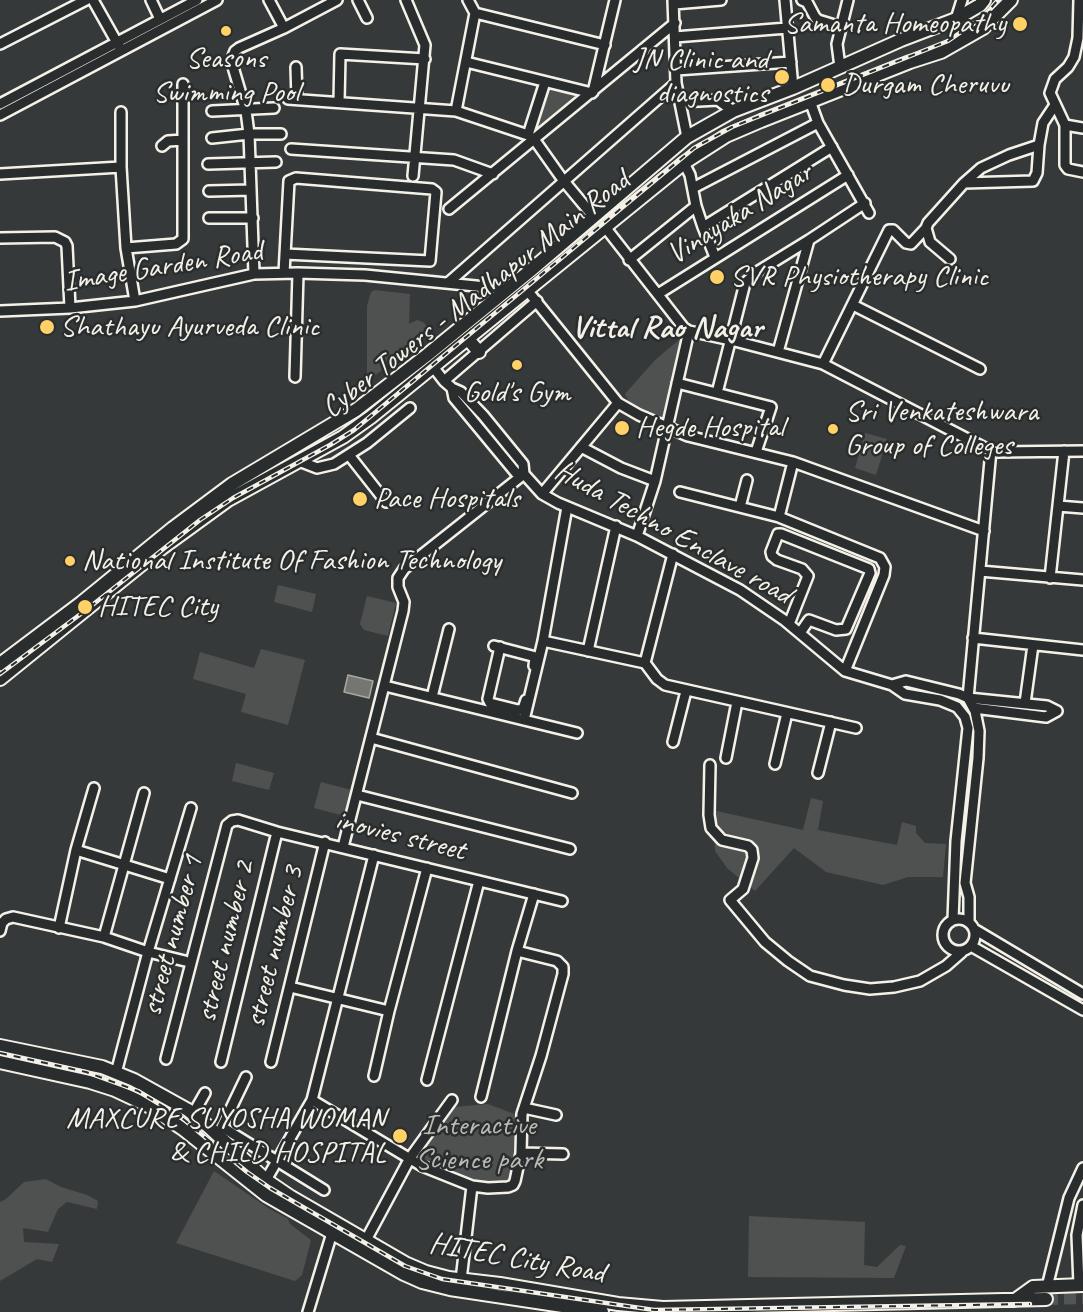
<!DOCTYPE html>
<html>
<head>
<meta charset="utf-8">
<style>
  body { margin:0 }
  canvas { display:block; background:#363939 }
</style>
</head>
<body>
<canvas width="1083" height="1312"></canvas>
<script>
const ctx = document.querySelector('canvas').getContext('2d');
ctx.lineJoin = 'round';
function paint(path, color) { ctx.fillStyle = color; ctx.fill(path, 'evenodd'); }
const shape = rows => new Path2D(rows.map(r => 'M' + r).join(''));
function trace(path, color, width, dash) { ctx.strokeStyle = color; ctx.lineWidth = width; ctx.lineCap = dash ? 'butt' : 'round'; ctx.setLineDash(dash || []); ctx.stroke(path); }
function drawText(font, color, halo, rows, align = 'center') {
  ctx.font = font + ' Caveat,sans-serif'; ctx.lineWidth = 5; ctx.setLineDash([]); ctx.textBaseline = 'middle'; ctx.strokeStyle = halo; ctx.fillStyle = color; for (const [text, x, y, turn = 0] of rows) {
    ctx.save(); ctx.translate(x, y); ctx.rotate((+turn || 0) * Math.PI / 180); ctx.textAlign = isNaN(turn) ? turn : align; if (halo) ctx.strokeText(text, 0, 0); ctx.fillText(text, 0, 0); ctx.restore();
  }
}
paint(shape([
  [547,86,585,94,538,133,533,130],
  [375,290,410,294,409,324,417,320,423,322,428,327,428,333,367,382,367,306,371,292],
  [680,339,684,343,666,417,663,423,640,411,629,402,625,394,655,360],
  [865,433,887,439,876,475,855,468],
  [278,585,316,594,312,612,274,602],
  [367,596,396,603,388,636,364,630,360,624],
  [261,649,305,660,288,725,241,712,246,694,193,679,200,652,254,668],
  [236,763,274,773,269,790,232,781],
  [321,782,351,790,344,816,314,808],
  [811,798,823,801,818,830,897,845,902,822,916,826,916,833,925,843,946,844,943,877,908,877,883,885,826,872,794,848,755,891,727,868,715,851,712,810,803,830],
  [488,1104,517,1115,519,1134,518,1153,512,1183,477,1184,429,1166,423,1154,432,1134,454,1107],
  [214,1171,268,1208,288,1219,290,1224,311,1240,302,1275,295,1281,176,1243],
  [46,1179,61,1187,87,1195,98,1201,97,1209,67,1202,58,1209,48,1232,23,1228,24,1242,59,1244,52,1262,37,1259,0,1281,0,1202,6,1199,24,1182],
  [749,1216,865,1222,864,1265,877,1267,900,1245,906,1246,894,1278,748,1277]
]), '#4e514f');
const water = shape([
  [348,675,373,681,369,698,344,692,348,675]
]);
paint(water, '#757572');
trace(water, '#a8a7a1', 1.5);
trace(shape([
  [1046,1299,1083,1298]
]), '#525553', 12, [12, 6]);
const minor = shape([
  [93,0,120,48],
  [151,0,160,19],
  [269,0,284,28],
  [358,0,367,18],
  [406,0,425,45,413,176],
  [468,0,475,13,456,111,528,135,534,139,563,180,593,216],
  [673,0,676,83,687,137],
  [785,0,793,88],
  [802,0,807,2,815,17,818,20,841,27],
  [1079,0,1078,38,1074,57,1068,67,1055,79,1050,93,1065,125,1065,165,1068,169,1083,172],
  [674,4,721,0],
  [475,13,605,45],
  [956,19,962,0],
  [675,37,787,28],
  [0,44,86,0],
  [466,62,592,93],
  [296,67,297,99],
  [840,67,837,44,848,0],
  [676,70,791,62],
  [593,92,615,0],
  [288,99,456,111],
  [810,101,818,123,869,213],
  [339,102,340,54,425,59],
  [680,102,718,100,733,111],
  [0,104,197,0],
  [212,111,274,108],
  [121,112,121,167,126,248,135,301],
  [0,115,217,0],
  [1065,125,1083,128],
  [528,135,545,82],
  [212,138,249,134,281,134],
  [162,146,168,141,183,140],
  [291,149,454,160,493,174],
  [684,163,690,175,696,206,703,227,832,147],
  [208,164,276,162],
  [0,174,121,167],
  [964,183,1033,181,1037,173,1039,145,1043,123,1055,105],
  [693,188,818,123],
  [209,191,251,190],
  [449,209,675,23],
  [209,218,253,218],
  [605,227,684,328,689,331,731,340,823,364,987,449,997,452,1083,451],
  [703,227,715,257],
  [0,238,55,237,65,242,67,246,70,308],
  [126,248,176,244,183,239,183,84],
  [950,259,930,242,926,228,928,223,964,183,981,168,1009,155,1039,145],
  [629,260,696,206],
  [284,273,289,181,296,178,432,189,436,192,430,261,285,254],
  [254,274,249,134,246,111,233,67,233,56,235,51,239,48,284,28,337,0],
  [448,283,676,83],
  [527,290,618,403,639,415,688,436,793,462,984,531],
  [658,294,848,175],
  [853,305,980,369],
  [0,311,70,308,135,301,254,274,298,273,365,275,506,289],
  [778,352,809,240,865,203],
  [823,364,889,230,893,230,906,243,911,244,926,228],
  [434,368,444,381,452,388,461,392,483,415,523,464,524,474,542,494,558,503,637,536,740,590,784,620,845,671,892,685,905,694,940,700,957,707,965,717,968,728,956,841,953,920],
  [295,377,298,273],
  [444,381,537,301],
  [677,383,771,407,756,452],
  [452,388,454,398,516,473,524,474],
  [717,393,745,283,757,272,809,240],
  [581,447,621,468,655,481],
  [991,450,968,698,1047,706,1057,711],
  [349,455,386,502],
  [299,461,317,468,334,464,367,443,410,408],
  [680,492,779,517,880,558,885,567,884,575,845,671],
  [542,494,618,403],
  [1058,506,1083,508],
  [740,507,747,480],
  [779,517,793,462],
  [637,536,655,481,689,331],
  [980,571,1083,580],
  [1050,578,1064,451],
  [789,624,808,576,802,569,777,560,772,556,771,552,778,534,781,534,869,569,870,573,846,629,836,630,809,620,800,633],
  [973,638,1083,650],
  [543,641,645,663,657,679,665,685,856,728],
  [494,646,532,656,535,657,534,666],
  [500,647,488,699,490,703,518,710,523,709,526,700],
  [588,651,616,526],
  [645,663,673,554],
  [892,685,906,681,959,694,968,698,975,711,979,731,978,758,965,883,969,897,969,922],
  [385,686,577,733],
  [432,697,449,629],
  [1025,703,1033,645],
  [974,708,1046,717,1057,711],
  [524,720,543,641,567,507],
  [371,738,572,793],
  [673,742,686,691],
  [726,758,737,702],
  [775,764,787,713],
  [710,765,709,815,711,828,722,840,748,846,752,850,753,858,743,889,730,900,765,942,788,961,810,976,844,985,870,989,894,987,920,981,946,966,962,952],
  [818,773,831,722],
  [357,795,570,849],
  [343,847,403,611,404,602,398,587,398,578,404,569,524,474],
  [76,850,170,879],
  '943 935a16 16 0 1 1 32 0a16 16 0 1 1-32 0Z',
  [59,928,76,850,94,788],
  [974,929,1083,994],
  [0,931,2,923,6,919,13,917,104,937,148,952,185,961],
  [104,937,144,793],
  [971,946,1083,1010],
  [517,951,557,961,563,967,563,974,541,1056,522,1114,521,1153,563,1154],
  [290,987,389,1011],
  [166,1059,227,825,232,821,238,820,277,832,562,901],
  [221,1062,277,832],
  [271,1062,325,842],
  [116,1073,148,952,191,808],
  [374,1076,389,1011,427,868],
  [246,1077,222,1127,324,1190],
  [427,1080,479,881],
  [481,1097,517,951,534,894],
  [312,1100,422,1166,472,1186],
  [524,1108,556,1115],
  [193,1114,205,1093],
  [266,1180,312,1100,374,855],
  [366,1240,410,1158,452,1100],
  [461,1280,472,1186,488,1188,508,1187,513,1185,515,1181,521,1153],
  [1079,1285,1077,1235,1083,1205],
  [1047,1287,1069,1198,1083,1168],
  [308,1312,332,1233]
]);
const major = shape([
  [468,339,479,352],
  [0,664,81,603,173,528,232,484,356,410,427,355,531,270,687,137,733,111,793,88,901,40,956,19,980,5,984,0],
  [0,679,162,548,228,500,343,437,371,417,684,163,726,136,761,121,910,62,941,52,983,28,1011,0],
  [0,1046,102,1067,134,1080,188,1110,209,1127,266,1180,291,1197,405,1263,426,1272,449,1278,500,1284,618,1304,663,1308,1046,1299],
  [0,1062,90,1082,115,1090,147,1105,183,1129,266,1195,404,1274,422,1282,450,1289,602,1312],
  [1015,1300,1033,1287,1083,1285]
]);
trace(minor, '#f4f1e8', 14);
trace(major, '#f4f1e8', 16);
trace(minor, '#2a2d2e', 9);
trace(major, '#2a2d2e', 12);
const rail = shape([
  [0,674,86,610,200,520,233,498,330,445,354,430,694,148,732,127,948,41,984,16,998,0],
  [0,1053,86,1072,138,1091,182,1118,247,1172,270,1188,405,1266,442,1279,654,1310,1030,1304]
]);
trace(rail, '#f4f1e8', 4.5);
trace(rail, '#2a2d2e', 2, [7]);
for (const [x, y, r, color] of [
  [1020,24,8,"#ffd166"],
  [226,31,6,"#ffd166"],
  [782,77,8,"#ffd166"],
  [828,85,8,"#ffd166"],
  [717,277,8,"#ffd166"],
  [47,327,8,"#ffd166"],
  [517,365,6,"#ffd166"],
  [622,428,8,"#ffd166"],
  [833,429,6,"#ffd166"],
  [360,499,8,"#ffd166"],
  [70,561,6,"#ffd166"],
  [85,607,8,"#ffd166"],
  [400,1136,8,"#ffd166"]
]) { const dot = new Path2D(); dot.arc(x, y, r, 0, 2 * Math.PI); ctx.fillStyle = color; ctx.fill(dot); trace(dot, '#2a2d2e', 2); }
drawText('30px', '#f4f1e8', '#2a2d2e', [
  ["Samanta Homeopathy",1006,24,"right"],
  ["Seasons",226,59,"center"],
  ["Swimming Pool",226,93,"center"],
  ["JN Clinic and",768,60,"right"],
  ["diagnostics",768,94,"right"],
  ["Durgam Cheruvu",842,85],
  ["SVR Physiotherapy Clinic",730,277],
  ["Shathayu Ayurveda Clinic",60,327],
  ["Gold's Gym",517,393,"center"],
  ["Sri Venkateshwara",845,412],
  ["Group of Colleges",845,446],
  ["Hegde Hospital",636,428],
  ["Pace Hospitals",374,499],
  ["National Institute Of Fashion Technology",82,561],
  ["HITEC City",98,607],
  ["MAXCURE SUYOSHA WOMAN",386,1119,"right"],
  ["& CHILD HOSPITAL",386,1153,"right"]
], 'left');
drawText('30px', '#f4f1e8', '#2a2d2e', [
  ["Vinayaka Nagar",740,214,-32],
  ["Image Garden Road",163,267,-9],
  ["Cyber Towers - Madhapur Main Road",476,295,-38],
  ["Huda Techno Enclave road",673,533,29],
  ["inovies street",400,836,14],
  ["street number 1",173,936,-75],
  ["street number 2",226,942,-76],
  ["street number 3",275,947,-76],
  ["HITEC City Road",517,1259,10]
]);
drawText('30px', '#bab9b2', '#2a2d2e', [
  ["Interactive",479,1126],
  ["Science park",479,1160]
]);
drawText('bold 32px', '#f4f1e8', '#2a2d2e', [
  ["Vittal Rao Nagar",667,329]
]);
</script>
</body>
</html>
